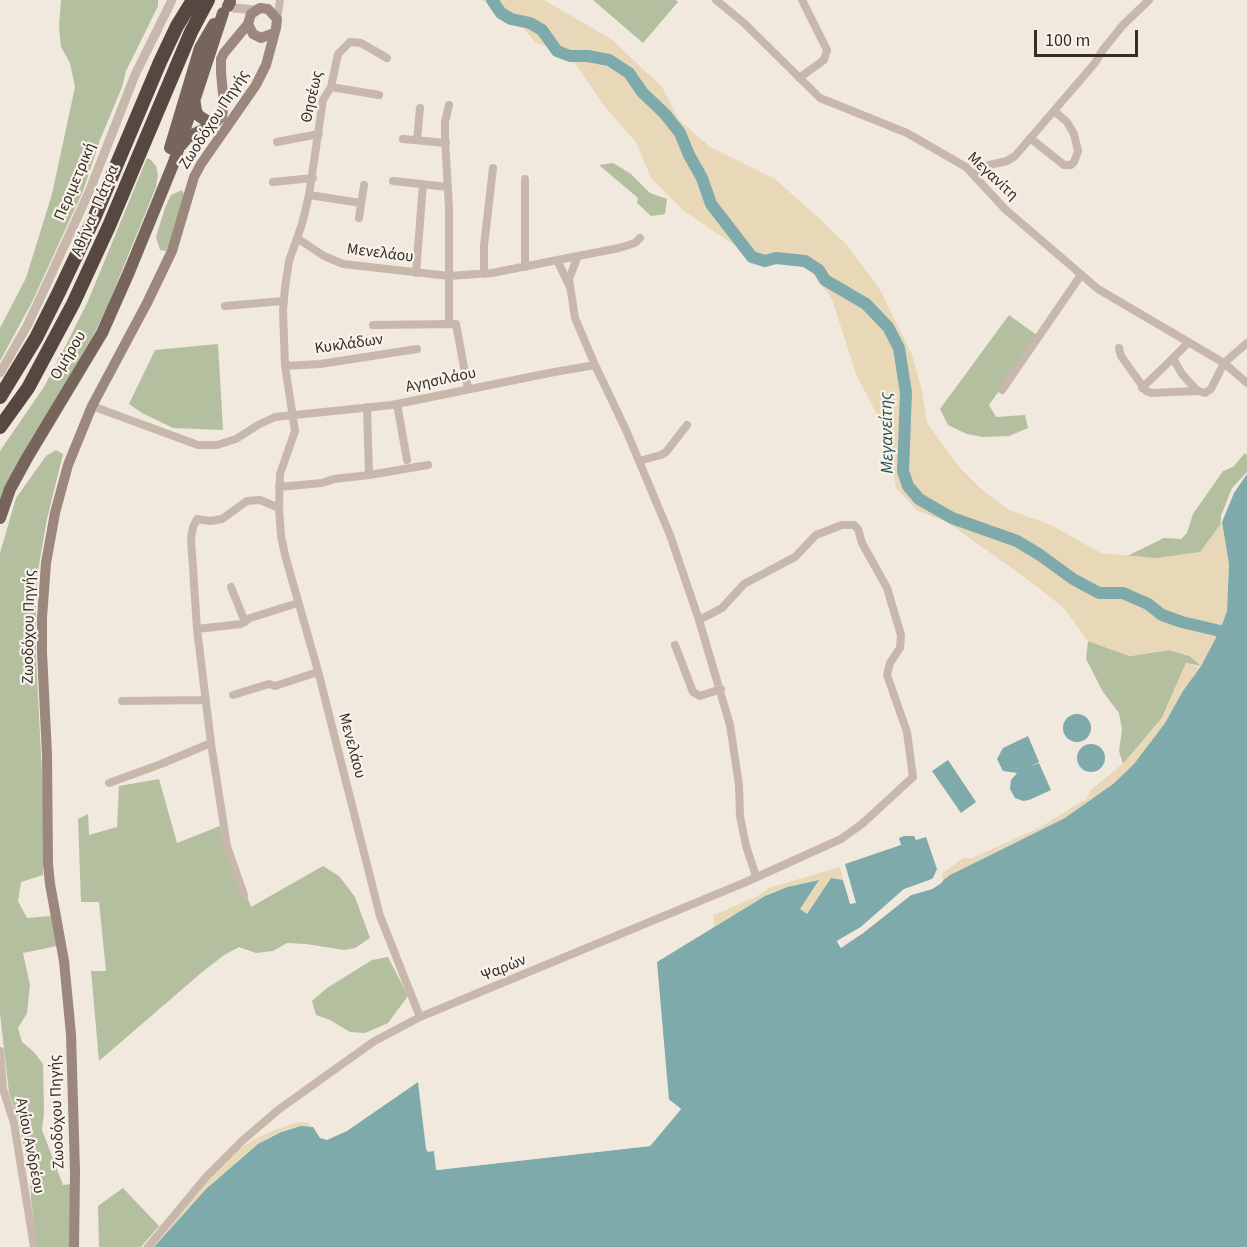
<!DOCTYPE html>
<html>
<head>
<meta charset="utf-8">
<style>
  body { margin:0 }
  #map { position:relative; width:1247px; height:1247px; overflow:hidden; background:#f1e8de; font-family:"Source Sans 3",sans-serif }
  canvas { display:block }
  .scale { position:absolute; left:1034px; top:30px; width:104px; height:27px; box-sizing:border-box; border:3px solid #362d29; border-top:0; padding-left:8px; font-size:18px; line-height:21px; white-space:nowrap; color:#362d29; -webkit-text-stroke:4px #f8f2ea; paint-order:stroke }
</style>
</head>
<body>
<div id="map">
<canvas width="1247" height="1247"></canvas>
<div class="scale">100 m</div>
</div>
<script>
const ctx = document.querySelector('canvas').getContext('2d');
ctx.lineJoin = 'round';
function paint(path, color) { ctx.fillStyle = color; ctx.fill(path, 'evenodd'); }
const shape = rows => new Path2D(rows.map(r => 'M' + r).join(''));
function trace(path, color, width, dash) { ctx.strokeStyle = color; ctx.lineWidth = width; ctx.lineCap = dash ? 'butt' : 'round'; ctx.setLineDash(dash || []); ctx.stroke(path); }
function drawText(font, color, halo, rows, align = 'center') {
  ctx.font = font + ' "Source Sans 3",sans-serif'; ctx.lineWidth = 4.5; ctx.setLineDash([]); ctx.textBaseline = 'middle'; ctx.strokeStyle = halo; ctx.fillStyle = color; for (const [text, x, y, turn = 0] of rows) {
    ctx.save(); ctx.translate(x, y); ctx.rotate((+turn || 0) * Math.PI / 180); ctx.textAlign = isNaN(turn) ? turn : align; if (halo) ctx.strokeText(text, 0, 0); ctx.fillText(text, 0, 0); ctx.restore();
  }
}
paint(shape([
  [61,0,158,0,158,6,126,71,122,87,100,140,83,191,32,302,0,361,0,328,26,278,52,194,75,87,70,63,61,47,59,27],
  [593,0,676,0,678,2,643,43],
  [147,158,151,160,156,166,158,175,156,187,108,305,94,334,14,470,0,500,0,451,44,387,67,343,88,301],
  [613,163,631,174,650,193,667,199,665,214,651,216,637,203,638,198,599,165],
  [182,190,184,194,172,239,166,251,160,250,156,237,165,208,171,195],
  [1009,315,1038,336,989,405,996,417,1025,415,1028,428,1009,436,983,437,967,434,948,425,940,409],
  [218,344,223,430,173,428,142,413,129,404,155,350],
  [56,450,63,454,47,519,38,571,36,603,36,656,43,794,43,875,21,882,18,901,27,918,51,916,57,946,23,953,30,985,27,1013,18,1028,22,1042,34,1052,43,1064,44,1113,42,1130,63,1185,71,1184,70,1247,37,1247,31,1199,30,1176,18,1120,9,1093,0,1013,0,553,16,498,46,456],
  [1245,453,1247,455,1247,472,1232,488,1221,516,1220,539,1222,566,1117,561,1164,538,1181,539,1187,533,1193,514,1223,471,1233,467],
  [1088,641,1130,656,1169,650,1190,656,1201,666,1186,663,1162,718,1123,764,1119,751,1122,729,1119,713,1103,692,1086,659],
  [159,779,177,843,225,824,233,860,251,907,323,866,339,876,355,897,370,938,355,948,344,950,306,944,287,943,273,951,256,953,239,947,224,955,201,973,99,1061,91,971,106,971,99,902,81,902,78,819,88,814,89,835,117,827,119,786],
  [388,957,408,996,388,1023,365,1033,350,1032,330,1020,316,1015,312,1001,327,988,372,960],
  [123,1188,159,1226,141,1247,99,1247,98,1206]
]), '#b4bf9f');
paint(shape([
  [481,0,544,0,611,39,662,87,679,120,710,147,775,179,822,221,847,245,881,291,912,355,921,387,927,423,959,467,981,489,1009,510,1051,525,1101,553,1156,558,1200,552,1222,522,1229,564,1227,611,1220,631,1201,666,1190,656,1169,650,1130,656,1088,641,1064,608,1023,576,947,522,918,511,896,488,886,432,856,374,832,299,810,270,776,258,752,257,684,211,651,178,636,142,605,107,570,56,535,42,513,15],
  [1186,663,1199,667,1165,723,1134,764,1113,784,1072,815,1001,849,950,875,943,881,942,874,963,858,972,858,1039,828,1086,799,1091,790,1126,761,1156,726,1162,718],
  [840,867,843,880,831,878,807,914,800,909,818,880,793,885,772,892,714,927,714,915,756,897,769,888],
  [299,1122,309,1123,310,1127,297,1127,287,1129,270,1137,250,1150,206,1189,154,1247,147,1247,216,1169,234,1152,257,1138,275,1130]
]), '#e9d8b7');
paint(shape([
  [1247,474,1247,1247,154,1247,206,1189,258,1144,281,1132,301,1126,313,1127,320,1138,327,1140,347,1131,418,1082,426,1149,428,1152,434,1151,437,1170,650,1146,681,1109,669,1100,657,962,765,896,787,887,819,880,800,909,807,914,831,878,843,880,850,904,856,903,845,864,901,845,899,838,904,836,914,836,916,840,926,837,937,869,933,878,929,881,902,891,861,927,837,941,841,948,863,933,911,895,932,889,950,875,1065,818,1113,784,1134,764,1165,723,1183,691,1201,666,1220,630,1227,611,1229,564,1222,522,1234,493],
  '1063 728a14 14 0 1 1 28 0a14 14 0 1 1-28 0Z',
  [1028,736,1039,762,1030,767,1039,763,1051,790,1029,800,1023,801,1015,798,1010,789,1011,780,1017,773,1003,771,997,759,1003,748],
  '1077 758a14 14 0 1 1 28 0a14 14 0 1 1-28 0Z',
  [948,760,976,802,961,813,932,771]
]), '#7faaac');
paint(shape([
  [937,869,938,876,934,882,906,891,862,929,840,942,841,944,861,931,910,892,931,886,942,877,943,881,940,884,932,889,911,895,863,933,840,947,837,941,861,927,904,889,932,879,936,875],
  [666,1097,681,1109,650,1146,436,1170,434,1151,437,1150,439,1167,649,1143,677,1110,667,1102]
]), '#f1e8de');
trace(shape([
  [492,0,501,13,511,19,530,23,542,30,557,51,570,56,588,56,609,60,629,73,642,92,665,114,680,133,689,155,702,178,711,204,752,257,765,261,776,258,805,261,819,270,825,280,866,304,888,327,899,348,906,393,903,471,908,486,919,499,952,518,1017,541,1040,555,1073,579,1099,593,1123,593,1148,604,1162,615,1182,622,1220,631]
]), '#7faaac', 12);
trace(shape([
  [716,0,744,23,820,98,907,133,966,167,1006,210,1098,289,1224,363,1247,383],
  [277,19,280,0],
  [387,58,361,43,350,42,338,54,331,87,323,100,309,195,302,224,289,261,285,288,283,311,285,366,295,431,280,474,279,508,281,536,285,555,318,671,380,916,420,1017],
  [799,78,824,60,827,50,802,0],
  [331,87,379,95],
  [1030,138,1064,165,1071,165,1074,162,1078,151,1074,134,1067,122,1054,111],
  [403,139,446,143],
  [417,140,420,108],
  [277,142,319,134],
  [974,175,985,166,1007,161,1015,156,1095,63,1102,51,1123,25,1149,0],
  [525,179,525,267],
  [393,181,448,187],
  [273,182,313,178],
  [309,195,361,203],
  [359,218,364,185],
  [297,238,324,256,343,264,449,276,492,273,578,256,569,279,575,318,595,365,626,430,670,535,699,620,730,725,739,785,740,816,746,846,756,876],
  [578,256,619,248,635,243,640,238],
  [557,260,569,285],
  [416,273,423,184],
  [484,274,484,246,493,168],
  [225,306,283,301],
  [449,324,449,208,445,139,445,122,449,105],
  [373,325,456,324,468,389],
  [1188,343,1174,357,1174,360,1182,374,1191,384,1198,391,1205,393,1211,389,1224,363,1247,343],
  [1119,348,1121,356,1146,391,1151,393,1198,391],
  [285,366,320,364,417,349],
  [1142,388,1174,357],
  [1002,390,1081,275],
  [397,404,407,460],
  [92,406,198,445,217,445,236,439,258,425,275,417,392,405,549,373,595,365],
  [639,461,661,455,666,452,687,425],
  [369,475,428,465],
  [279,487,322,483,334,479,369,475,367,407],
  [231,587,245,622],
  [197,629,241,624,250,618,298,603],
  [675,645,693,692,700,696,721,689],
  [233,695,269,684,275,686,318,672],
  [122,701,205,700],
  [211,743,227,846,244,895],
  [109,783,161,764,211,743,197,629,191,538,193,527,197,519,210,521,222,519,247,501,260,500,279,508],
  [0,1051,3,1089,14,1123,18,1148,34,1247],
  [148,1247,206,1177,242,1141,278,1110,373,1042,420,1017,746,882,841,839,862,824,913,777,907,732,887,675,890,663,900,648,901,635,887,588,862,543,858,529,854,525,842,525,816,535,795,557,744,584,722,608,699,620]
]), '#c8b8ab', 8);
trace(shape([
  [234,8,256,10],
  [0,373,27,326,44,290,89,192,135,75,172,0]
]), '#c8b8ab', 9);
trace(shape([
  [203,130,212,126,222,117,224,104,221,73,221,59,224,53,248,24],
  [74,1247,75,1172,71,1034,64,961,50,884,48,864,47,755,42,652,42,618,46,563,55,513,68,465,92,406,147,303,172,251,194,177,201,164,256,85,266,65,276,28,277,19,268,9,260,8,251,14,248,24,253,34,261,38,274,33]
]), '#9b877c', 10);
trace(shape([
  [194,98,196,111,199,116,210,123],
  [181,145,188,137,203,130],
  [170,148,200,48,214,24],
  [0,518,10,489,27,458,102,333,129,272,174,162,223,13]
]), '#77655c', 12);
trace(shape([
  [0,397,36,338,59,292,95,216,160,62,177,26,193,0],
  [0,427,28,388,73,304,109,226,191,32,208,0]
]), '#564841', 14);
trace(shape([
  [228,6,230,2]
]), '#77655c', 12);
drawText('16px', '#362d29', '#f8f2ea', [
  ["Θησέως",313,97,-77],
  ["Ζωοδόχου Πηγής",215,120,-57],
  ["Μεγανίτη",992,177,43],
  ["Περιμετρική",76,182,-67],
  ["Αθήνα - Πάτρα",96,211,-67],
  ["Μενελάου",380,254,7],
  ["Κυκλάδων",349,345,-8],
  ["Ομήρου",69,356,-59],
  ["Αγησιλάου",441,381,-12],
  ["Ζωοδόχου Πηγής",30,627,-89],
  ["Μενελάου",351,746,75],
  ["Ψαρών",504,969,-22],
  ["Ζωοδόχου Πηγής",58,1112,-92],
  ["Αγίου Ανδρέου",29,1146,79]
]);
drawText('italic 18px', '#225255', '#f8f2ea', [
  ["Μεγανείτης",888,433,-91]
]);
</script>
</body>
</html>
